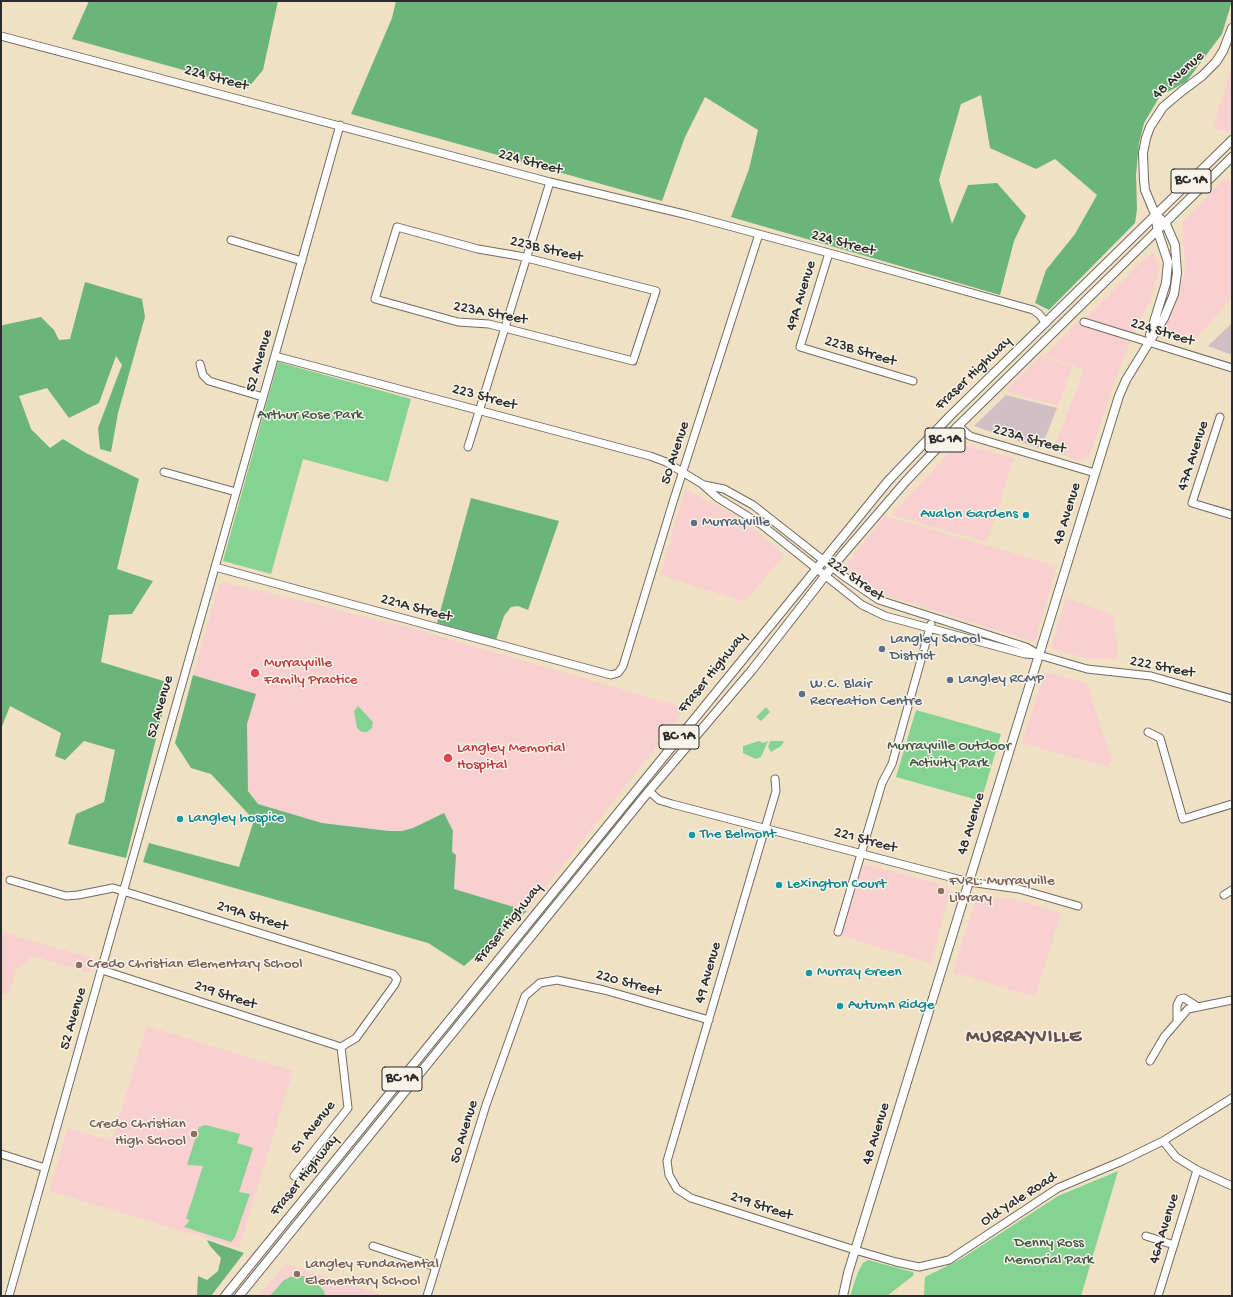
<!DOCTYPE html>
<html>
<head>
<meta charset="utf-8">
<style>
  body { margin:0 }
  #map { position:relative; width:1233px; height:1297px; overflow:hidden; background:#f0e1c4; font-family:"Gochi Hand",sans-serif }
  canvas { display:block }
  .frame { position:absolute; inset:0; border:2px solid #2b2b2b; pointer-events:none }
</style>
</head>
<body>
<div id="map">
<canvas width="1233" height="1297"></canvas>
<div class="frame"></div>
</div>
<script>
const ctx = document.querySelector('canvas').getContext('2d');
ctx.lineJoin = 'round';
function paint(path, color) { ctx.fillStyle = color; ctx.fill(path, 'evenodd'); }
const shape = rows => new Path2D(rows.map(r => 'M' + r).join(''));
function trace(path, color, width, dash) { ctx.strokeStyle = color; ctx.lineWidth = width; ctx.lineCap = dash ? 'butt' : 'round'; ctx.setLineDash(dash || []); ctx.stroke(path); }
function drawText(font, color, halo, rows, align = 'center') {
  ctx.font = font + ' "Gochi Hand",sans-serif'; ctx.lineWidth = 3; ctx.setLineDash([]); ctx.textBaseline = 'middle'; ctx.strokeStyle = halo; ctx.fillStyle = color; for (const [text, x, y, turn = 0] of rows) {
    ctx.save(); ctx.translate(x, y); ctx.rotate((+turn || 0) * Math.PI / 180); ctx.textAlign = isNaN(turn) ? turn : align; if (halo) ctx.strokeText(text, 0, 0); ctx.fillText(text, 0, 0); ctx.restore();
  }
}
paint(shape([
  [1232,67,1232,128,1228,132,1213,128],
  [1224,179,1232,182,1232,298,1191,344,1163,333,1186,270,1183,242,1183,221],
  [1153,253,1160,265,1150,302,1137,325,1119,370,1089,457,1079,461,1053,451,1084,370,1045,356,1074,325,1091,313,1142,261],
  [1041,356,1072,367,1058,406,1005,391],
  [958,443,1014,458,987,542,892,515],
  [685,489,743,519,784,555,745,602,660,575],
  [885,516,1057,566,1035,642,884,595,853,574,847,567,848,562],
  [224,582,408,627,679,706,681,713,679,718,527,911,454,889,456,856,452,852,453,831,444,813,413,828,402,831,389,831,322,823,258,804,248,791,247,724,255,694,193,675,219,585],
  [1066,598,1114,615,1118,659,1085,658,1051,648],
  [1045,672,1087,683,1112,761,1108,767,1022,743],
  [860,863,947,886,950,893,930,963,839,935],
  [977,896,1014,899,1061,913,1035,997,953,972],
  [1,932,95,959,91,973,33,956,16,970,9,993,1,996],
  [147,1026,293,1071,239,1248,49,1191,68,1128,112,1141],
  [286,1264,385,1296,258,1296]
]), '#f7d0cf');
paint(shape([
  [1232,323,1232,355,1208,346],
  [1006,395,1057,408,1041,449,974,426]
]), '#d2bec5');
paint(shape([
  [278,362,411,399,388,482,303,459,271,574,223,561],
  [358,706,373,722,372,728,367,732,362,732,357,728,354,711],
  [766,707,770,712,761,721,756,717],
  [916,710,1001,734,981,801,896,777],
  [759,741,763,743,768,741,761,757,756,759,743,753,743,746],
  [770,741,782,741,784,742,781,746,771,752,768,747],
  [206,1125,240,1134,237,1143,253,1148,239,1192,250,1194,235,1237,231,1242,184,1227,190,1220,186,1219,203,1166,187,1165,199,1127],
  [1118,1171,1081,1296,924,1296,925,1277,961,1259,1058,1196],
  [868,1260,913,1272,914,1275,887,1296,850,1296,858,1272,863,1263],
  [303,1276,313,1279,324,1291,325,1296,270,1296,283,1281,290,1277]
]), '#84d392');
paint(shape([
  [89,1,278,1,263,70,248,88,72,39],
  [396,1,1232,1,1222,34,1186,82,1160,96,1144,123,1139,143,1136,175,1137,210,1135,223,1049,310,1035,303,1046,270,1075,234,1097,195,1055,159,1036,169,990,148,981,95,961,104,939,180,952,224,968,185,997,183,1026,216,1014,241,1000,295,731,217,749,169,758,130,705,97,685,137,662,201,351,114,392,18],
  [85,282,142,299,145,317,118,413,111,452,100,449,98,428,122,365,116,356,99,403,69,418,47,388,19,396,31,429,50,448,63,439,86,453,139,479,117,569,153,581,132,614,109,615,101,662,170,683,126,858,68,844,76,814,104,802,115,750,84,741,65,760,55,756,61,733,10,706,1,729,1,327,3,325,41,317,54,330,59,340,70,339],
  [471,498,559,521,528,610,518,606,511,607,504,616,496,640,437,623],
  [193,675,256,694,247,724,248,791,258,804,322,823,389,831,402,831,413,828,444,813,453,831,452,852,456,855,454,889,527,911,464,966,428,943,143,862,149,843,239,867,254,820,211,774,191,768,175,743],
  [207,1240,244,1253,211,1296,197,1296,198,1276,207,1280,218,1271,221,1258,210,1246]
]), '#6bb57c');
const minor = shape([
  [1,36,550,182,688,215,829,253,1033,310,1039,314,1046,323],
  [397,227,478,249,519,256,656,291,633,361,489,324,458,322,375,299,397,227],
  [231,240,302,261],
  [829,253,800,347,913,381],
  [1084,322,1232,368],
  [275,356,650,456,666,462,702,484,718,498,762,525,862,605,885,616,1025,654,1039,655,1087,669,1151,676,1232,699],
  [200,364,203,375,209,381,263,397],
  [1220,417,1192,503,1232,515],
  [958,426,970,436,1095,473],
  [468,447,550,182],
  [164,472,236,492],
  [704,485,724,489,753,505,842,575,879,600,1026,647,1038,654],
  [215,567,611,675,618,673,623,666,673,502,759,234],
  [1148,732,1160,738,1183,819,1232,804],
  [775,779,776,791,667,1161,669,1175,677,1189,691,1198,855,1250,896,1262,919,1267,949,1260,1058,1188,1122,1161,1163,1141,1232,1098],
  [649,791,659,800,672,804,969,882,1019,889,1078,906],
  [10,880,66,896,78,895,113,888,393,974,397,979,395,984,356,1038,341,1047],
  [1224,895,1232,890],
  [838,932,882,783,892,764,931,624],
  [102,970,341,1047],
  [1177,1021,1177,1005,1180,999,1184,998,1198,1007],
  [1150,1061,1164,1037,1188,1009,1232,1000],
  [1163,1141,1176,1157,1197,1170,1232,1186],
  [1,1154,45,1168],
  [294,1176,348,1108,341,1047],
  [1146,1236,1174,1245],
  [373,1246,436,1267],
  [9,1296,340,125],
  [427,1296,486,1105,525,996,540,983,557,980,604,990,709,1020],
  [1158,1296,1197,1170]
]);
const major = shape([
  [1150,335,1166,283,1168,262,1158,232,1155,214,1145,190,1144,180,1143,153,1146,138,1150,127,1163,107,1182,91,1202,76,1216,62,1223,51,1232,28],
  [225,1296,888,481,950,416,1232,140],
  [239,1296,649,791,752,670,832,567,906,481,958,426,1232,157],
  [843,1296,848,1273,1119,396,1126,380,1164,318,1174,294,1177,273,1175,245,1166,224,1155,214]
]);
trace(minor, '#706b61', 9);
trace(major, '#706b61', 10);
trace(minor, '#fff', 7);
trace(major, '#fff', 8);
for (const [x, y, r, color] of [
  [1026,515,4,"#0f9aa8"],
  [694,523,4,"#5c6f8a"],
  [882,649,4,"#5c6f8a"],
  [255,673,5,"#e0444e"],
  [950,680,4,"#5c6f8a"],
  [802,694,4,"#5c6f8a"],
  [448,758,5,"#e0444e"],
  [180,819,4,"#0f9aa8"],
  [692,835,4,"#0f9aa8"],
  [779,885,4,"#0f9aa8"],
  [941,891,4,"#8d6e63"],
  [79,965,4,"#8d6e63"],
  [809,973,4,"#0f9aa8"],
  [840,1006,4,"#0f9aa8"],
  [194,1134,4,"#8d6e63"],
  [297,1274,4,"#8d6e63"]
]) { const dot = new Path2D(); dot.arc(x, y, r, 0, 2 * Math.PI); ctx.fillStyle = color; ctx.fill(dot); trace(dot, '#f7f3e8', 1.5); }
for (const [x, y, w] of [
  [1191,181,40],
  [945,440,40],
  [679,737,40],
  [402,1079,40]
]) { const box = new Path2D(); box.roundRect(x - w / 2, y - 12, w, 24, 3); ctx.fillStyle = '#f7f3e8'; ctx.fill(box); trace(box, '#2b2b2b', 1); }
drawText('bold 14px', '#2b2b2b', null, [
  ["BC 1A",1191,181],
  ["BC 1A",945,440],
  ["BC 1A",679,737],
  ["BC 1A",402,1079]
]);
drawText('15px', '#2b2b2b', '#f7f3e8', [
  ["48 Avenue",1179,76,-42],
  ["224 Street",216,79,15],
  ["224 Street",530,163,15],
  ["224 Street",843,244,15],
  ["223B Street",546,250,13],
  ["49A Avenue",802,296,-73],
  ["223A Street",490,314,11],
  ["224 Street",1162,333,17],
  ["223B Street",860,352,17],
  ["52 Avenue",260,361,-74],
  ["Fraser Highway",974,374,-44],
  ["223 Street",484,398,15],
  ["223A Street",1029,440,16],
  ["50 Avenue",676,453,-72],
  ["47A Avenue",1194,456,-72],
  ["48 Avenue",1068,514,-73],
  ["222 Street",855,580,35],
  ["221A Street",416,609,15],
  ["222 Street",1162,668,11],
  ["Fraser Highway",713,673,-51],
  ["52 Avenue",161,707,-74],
  ["48 Avenue",972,824,-73],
  ["221 Street",865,841,15],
  ["219A Street",252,917,17],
  ["Fraser Highway",509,924,-51],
  ["49 Avenue",709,973,-74],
  ["220 Street",628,984,15],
  ["219 Street",225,996,18],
  ["52 Avenue",74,1019,-74],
  ["51 Avenue",314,1128,-52],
  ["50 Avenue",465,1132,-73],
  ["48 Avenue",877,1134,-73],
  ["Fraser Highway",305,1176,-51],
  ["Old Yale Road",1019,1200,-33],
  ["219 Street",761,1207,18],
  ["46A Avenue",1165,1229,-73]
]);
drawText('15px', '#415545', '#f7f3e8', [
  ["Arthur Rose Park",310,416],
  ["Murrayville Outdoor",949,747],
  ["Activity Park",949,764],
  ["Denny Ross",1049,1244],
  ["Memorial Park",1049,1261]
]);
drawText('15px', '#0d838f', '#f7f3e8', [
  ["Avalon Gardens",1018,515,"right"],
  ["Langley hospice",188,819],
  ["The Belmont",700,835],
  ["Lexington Court",787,885],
  ["Murray Green",817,973],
  ["Autumn Ridge",848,1006]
], 'left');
drawText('15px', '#4e5e75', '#f7f3e8', [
  ["Murrayville",702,523],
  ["Langley School",890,640],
  ["District",890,657],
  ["Langley RCMP",958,680],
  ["W.C. Blair",810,685],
  ["Recreation Centre",810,702]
], 'left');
drawText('15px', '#be3a42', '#f7f3e8', [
  ["Murrayville",264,664],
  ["Family Practice",264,681],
  ["Langley Memorial",457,749],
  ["Hospital",457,766]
], 'left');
drawText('15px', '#785e54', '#f7f3e8', [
  ["FVRL: Murrayville",949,882],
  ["Library",949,899],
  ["Credo Christian Elementary School",87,965],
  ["Credo Christian",186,1125,"right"],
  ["High School",186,1142,"right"],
  ["Langley Fundamental",305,1265],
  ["Elementary School",305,1282]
], 'left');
ctx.letterSpacing = '1px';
drawText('bold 19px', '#645150', '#f7f3e8', [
  ["MURRAYVILLE",1024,1038]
]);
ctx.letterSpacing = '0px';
</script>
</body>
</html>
